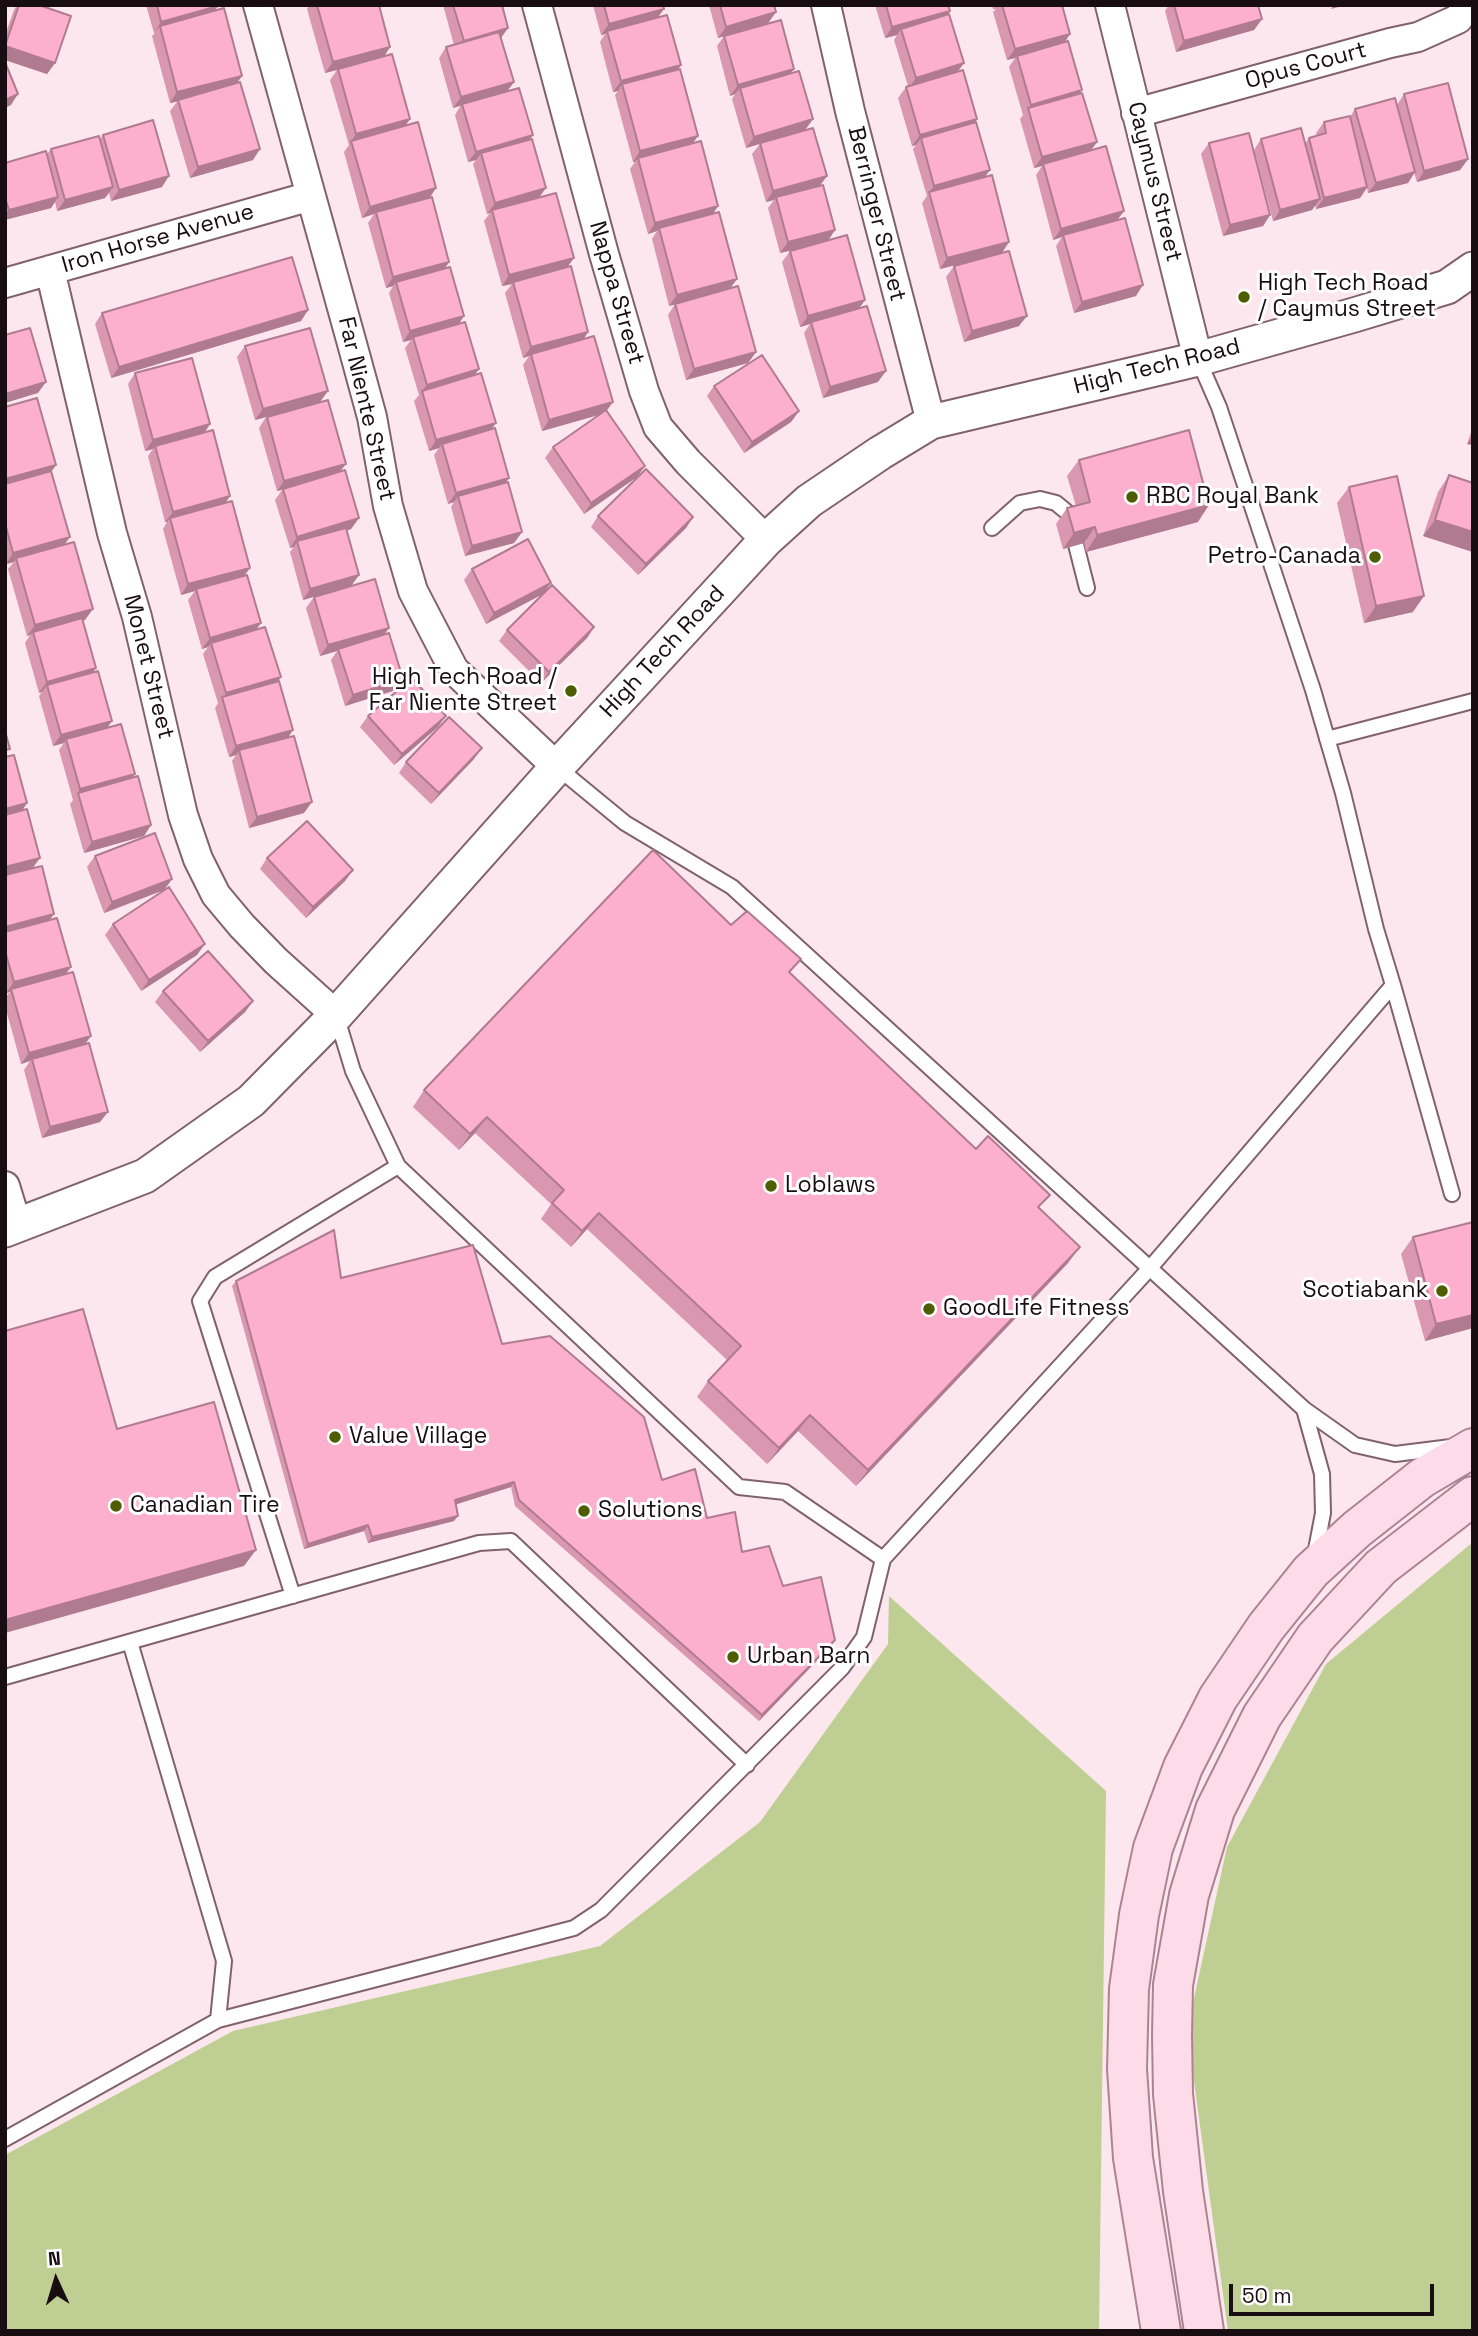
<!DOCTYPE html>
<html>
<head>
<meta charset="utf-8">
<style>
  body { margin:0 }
  #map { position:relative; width:1478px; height:2336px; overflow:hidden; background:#fde7ee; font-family:"Space Grotesk",sans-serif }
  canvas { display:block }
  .frame { position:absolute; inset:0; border:7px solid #180d11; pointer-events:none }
  .north { position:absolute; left:21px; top:2245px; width:70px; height:70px; -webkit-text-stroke:5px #fff; paint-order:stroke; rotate:356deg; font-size:19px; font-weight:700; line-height:28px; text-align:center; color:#180d11 }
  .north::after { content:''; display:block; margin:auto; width:24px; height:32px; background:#180d11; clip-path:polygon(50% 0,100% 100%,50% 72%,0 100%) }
  .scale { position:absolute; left:1229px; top:2284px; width:205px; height:32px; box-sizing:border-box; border:4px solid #180d11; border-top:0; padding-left:9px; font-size:21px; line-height:24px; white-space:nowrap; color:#180d11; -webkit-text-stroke:5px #fff; paint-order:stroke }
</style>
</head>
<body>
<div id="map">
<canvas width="1478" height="2336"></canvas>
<div class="frame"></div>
<div class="north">N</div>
<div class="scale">50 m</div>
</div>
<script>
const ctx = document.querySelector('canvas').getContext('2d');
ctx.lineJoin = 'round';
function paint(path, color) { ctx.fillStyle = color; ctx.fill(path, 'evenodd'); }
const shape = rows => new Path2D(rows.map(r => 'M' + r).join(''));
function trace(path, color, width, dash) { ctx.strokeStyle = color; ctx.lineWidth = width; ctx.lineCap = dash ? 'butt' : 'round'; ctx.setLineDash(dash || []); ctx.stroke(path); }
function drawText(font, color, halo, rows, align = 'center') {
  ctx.font = font + ' "Space Grotesk",sans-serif'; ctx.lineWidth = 6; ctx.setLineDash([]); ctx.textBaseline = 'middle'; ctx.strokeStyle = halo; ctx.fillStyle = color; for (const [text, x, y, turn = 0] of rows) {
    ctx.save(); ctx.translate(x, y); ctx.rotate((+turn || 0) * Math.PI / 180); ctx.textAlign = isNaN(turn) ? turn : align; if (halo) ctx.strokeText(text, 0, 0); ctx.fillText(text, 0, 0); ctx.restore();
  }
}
paint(shape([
  [1473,1542,1473,2331,1228,2331,1187,2030,1227,1847,1326,1664],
  [889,1596,1106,1791,1099,2331,5,2331,5,2155,233,2031,600,1946,760,1822,888,1644]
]), '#bfcf93');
const service = shape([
  [992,528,1020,503,1040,499,1056,503,1068,513,1087,588],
  [1327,739,1473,701],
  [557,767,625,823,732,887,1304,1409,1355,1445,1395,1454,1451,1447],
  [1393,985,1452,1194],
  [336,1015,353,1071,398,1166,739,1487,785,1492,883,1559],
  [1304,1409,1322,1474,1323,1513,1315,1555],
  [293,1596,200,1301,215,1277,398,1166],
  [130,1642,224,1961,218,2020],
  [5,1677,479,1543,511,1541,747,1765],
  [5,2139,218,2020,574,1928,601,1910,842,1668,864,1637,883,1559,1150,1268,1393,985,1376,929,1343,793,1313,690,1219,407,1198,359]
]);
const minor = shape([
  [258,5,351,340,372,417,388,506,413,591,454,670,557,767],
  [537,5,604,254,644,391,658,427,688,462,766,540],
  [826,5,850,111,931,422],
  [1110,5,1198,359],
  [1136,113,1390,43,1418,37,1458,19,1468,5],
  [50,270,112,533,137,617,183,815,198,859,216,895,242,926,276,961,336,1015],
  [5,283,311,196],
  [5,1186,17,1225]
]);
const tertiary = shape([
  [5,1230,145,1176,251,1101,336,1015,557,767,766,540,809,501,880,453,931,422,1198,359,1354,315,1447,287,1473,269]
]);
const primary = shape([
  [1161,2331,1133,2158,1127,2069,1129,1989,1139,1915,1153,1848,1183,1767,1218,1698,1266,1627,1311,1571,1357,1529,1422,1478,1473,1448],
  [1204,2331,1183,2191,1173,2094,1172,2035,1173,1985,1189,1895,1215,1810,1262,1716,1315,1638,1381,1567,1473,1496]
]);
trace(service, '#80616c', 18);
trace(minor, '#80616c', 32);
trace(tertiary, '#80616c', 37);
trace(primary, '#ad8392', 42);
trace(service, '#fff', 14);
trace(minor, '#fff', 28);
trace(tertiary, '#fff', 33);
trace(primary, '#fedbe8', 38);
paint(shape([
  [17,5,39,5,55,63,47,74,5,60,5,35,14,10],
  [146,5,218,5,215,11,237,83,253,160,190,178,170,111,177,102,170,103,152,36,155,33,154,33],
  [310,5,379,5,390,47,384,56,410,119,405,126,430,198,459,323,475,375,496,423,491,429,505,483,522,532,514,543,465,556,451,507,454,502,448,504,434,455,439,448,429,451,414,401,419,395,405,348,411,340,403,342,389,293,393,286,386,288,368,223,374,214,362,218,344,152,349,145,330,80,337,70,325,73,307,9],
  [443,5,502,5,501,38,514,82,507,91,530,140,540,197,568,267,588,332,583,340,607,411,645,466,637,477,584,514,545,458,553,447,599,415,542,431,523,365,529,356,523,358,505,293,512,284,502,286,484,221,490,213,487,214,473,164,476,160,468,162,455,115,461,105,453,108,439,58,446,47,454,45],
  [593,5,663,5,658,17,681,65,678,69,693,143,713,214,737,279,730,288,756,352,748,363,686,380,668,315,675,304,669,306,652,239,657,231,648,234,630,169,635,162,633,162,615,95,618,91,613,92,600,42,605,34,601,35],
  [709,5,774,5,776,12,768,23,813,119,805,130,827,176,820,186,828,240,865,300,859,308,878,382,823,398,804,333,810,324,800,327,782,262,790,251,797,249,780,253,768,208,774,200,766,202,752,154,760,144,746,148,732,99,735,94,730,96,717,46,724,36,718,38],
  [875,5,948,5,947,15,957,72,975,123,985,177,1019,326,964,342,946,277,954,266,960,264,940,269,922,203,927,196,913,149,916,145,912,146,898,98,906,87,908,86,894,40,897,35,885,38],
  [992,5,1062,5,1064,42,1079,94,1097,142,1090,151,1118,220,1136,296,1074,313,1056,246,1062,237,1053,240,1036,175,1042,166,1034,168,1020,119,1023,115,1009,67,1015,58,1007,60,993,12,996,9,993,9],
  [1169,5,1258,5,1262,19,1254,30,1176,52,1165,11],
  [1404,94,1468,159,1460,170,1417,182,1414,173,1408,183,1368,193,1367,188,1360,198,1316,209,1315,205,1312,210,1273,221,1254,150,1261,139,1305,144,1309,138,1317,136,1316,133,1324,122,1350,117,1355,109,1397,105],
  [103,135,162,187,111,201,109,193,105,198,57,211,55,202,51,208,7,219,5,223,5,163,47,154,51,149,100,139],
  [1209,143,1270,215,1263,226,1223,236,1201,154],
  [308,310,301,321,111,378,95,324,102,313],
  [245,346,320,402,340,472,359,518,351,529,347,531,359,575,351,586,389,628,384,634,403,679,396,690,345,706,331,660,337,651,320,656,306,608,314,597,319,595,303,600,290,552,294,547,290,548,275,500,282,490,277,491,259,428,266,417,255,420,237,357],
  [135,373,205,432,226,503,257,629,281,677,277,682,304,813,249,828,232,761,236,755,229,757,215,708,218,703,203,654,208,647,202,649,188,600,195,591,181,595,163,529,167,522,165,522,148,456,153,449,145,451,128,384],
  [714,386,799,411,791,422,744,453,707,396],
  [5,407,56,465,51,472,64,545,85,620,83,620,96,668,93,672,112,721,107,728,132,778,151,825,144,836,84,853,70,804,73,800,59,750,64,743,53,746,39,696,42,692,39,693,25,643,30,635,27,636,8,569,14,562,6,564,5,562],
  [1473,427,1473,445,1467,444],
  [1079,460,1198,522,1086,552,1084,543,1063,549,1056,524,1067,508,1076,506,1067,476],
  [1449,475,1473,483,1473,552,1423,536,1438,492],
  [1349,487,1413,612,1364,623,1337,503],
  [598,516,693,517,686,528,638,575,591,527],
  [472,569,546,590,594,627,587,638,541,683,499,641,507,630,541,595,486,624,464,580],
  [368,716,438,727,394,765,360,727],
  [5,757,27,803,22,810,33,868,50,920,71,967,65,975,84,1045,100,1122,42,1138,24,1070,30,1061,21,1064,5,1006,5,998,10,992,6,993,5,989],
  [474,759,431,804,399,773,406,762],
  [95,856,172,879,164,890,197,955,141,991,105,935,113,924,164,890,104,913,87,867],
  [267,858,353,870,345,881,306,918,260,869],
  [731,925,791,974,1039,1209,1068,1263,856,1486,798,1431,767,1464,697,1397,708,1381,727,1360,587,1229,571,1247,541,1219,551,1204,475,1133,459,1150,413,1107,424,1090],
  [163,991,253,1001,245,1012,200,1052,155,1002],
  [1413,1237,1473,1328,1425,1341,1401,1254],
  [341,1278,502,1344,707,1518,742,1552,783,1586,835,1640,831,1646,759,1721,515,1506,511,1487,456,1504,454,1521,368,1543,364,1531,304,1549,232,1286,236,1281]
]), '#d997b0');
paint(shape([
  [1334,5,1346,5,1331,9],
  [218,6,210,17,160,26,154,33,161,22],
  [664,9,656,20,607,31,605,34,601,35,609,24],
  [950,11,942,22,901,29,897,35,885,38,892,27],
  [776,12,768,23,718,38,726,27],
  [1262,19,1254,30,1176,52,1184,41],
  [508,28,501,38,456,52,464,41],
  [1070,34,1063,45,1017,56,1015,58,1007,60,1015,49],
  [5,46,55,63,47,74,5,60],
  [390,47,383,58,325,73,333,62],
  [964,63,956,74,909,88,916,78],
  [681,65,673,76,622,84,618,91,613,92,621,81],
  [794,69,786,80,740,88,735,94,730,96,738,85],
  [242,76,234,87,170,103,177,92],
  [514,82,506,93,453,108,461,97],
  [1082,90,1074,101,1028,109,1031,105],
  [18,94,11,105,5,108,5,100],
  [410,119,402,130,351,141,349,145,356,134],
  [813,119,805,130,746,148,754,137],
  [977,119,970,130,921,138,916,145,912,146,920,135],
  [533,135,525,146,481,153,476,160,468,162,476,152],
  [698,136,691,146,638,158,635,162,633,162,640,151],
  [1097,142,1089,153,1043,164,1042,166,1034,168,1042,157],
  [260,149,253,160,190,178,198,167],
  [1468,159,1460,170,1417,182,1424,171],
  [990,170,982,181,929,193,934,186],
  [1415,172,1408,183,1368,193,1376,183],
  [169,176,162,187,111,201,119,190],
  [827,176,819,186,776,197,774,200,766,202,773,191],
  [113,187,105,198,57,211,65,200],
  [1367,187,1360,198,1316,209,1324,198],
  [436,188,429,199,376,212,374,214,362,218,370,207],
  [546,188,538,199,492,210,490,213,487,214,495,203],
  [58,197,51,208,5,220,5,215,9,210],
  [1320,199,1312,210,1273,221,1280,210],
  [718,206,711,217,659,228,657,231,648,234,655,223],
  [1124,211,1116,222,1063,235,1062,237,1053,240,1061,229],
  [1270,215,1263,226,1223,236,1230,225],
  [835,230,828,241,780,253,788,242],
  [1009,242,1002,253,940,269,947,258],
  [574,258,566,269,513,282,512,284,502,286,509,275],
  [449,262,442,273,396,282,393,286,386,288,393,277],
  [737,279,729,290,669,306,677,295],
  [1143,285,1136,296,1074,313,1082,302],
  [865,300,857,311,811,322,810,324,800,327,808,316],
  [308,310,301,321,111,378,119,367],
  [464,316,457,327,413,337,411,340,403,342,410,331],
  [1027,316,1019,326,964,342,972,331],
  [588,332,581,343,531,354,529,356,523,358,531,347],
  [756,352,748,363,686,380,694,369],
  [479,369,471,380,422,391,427,385],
  [886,371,878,382,823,398,830,387],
  [46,382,38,393,5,403,5,394],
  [328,391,320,402,255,420,263,409],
  [613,402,605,413,542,431,549,420],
  [799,411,791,422,744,453,752,442],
  [496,423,488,434,442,444,439,448,429,451,436,440],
  [210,424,203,435,155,446,153,449,145,451,153,440],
  [1473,436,1473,445,1467,444],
  [346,464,338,474,277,491,284,481],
  [56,465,48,476,5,487,5,479],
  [645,466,637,477,584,514,591,503],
  [509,478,501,489,458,496,454,502,448,504,456,493],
  [230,496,223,507,170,518,167,522,165,522,173,512],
  [1209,505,1198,522,1086,552,1097,535],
  [693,517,686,528,638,575,646,564],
  [359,518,351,529,298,545,297,541,294,547,290,548,297,537],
  [1435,520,1473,532,1473,552,1423,536],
  [1095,527,1084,543,1063,549,1074,533],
  [522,532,514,543,465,556,472,546],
  [70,537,62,548,16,558,14,562,6,564,13,553],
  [250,568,242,579,196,589,195,591,181,595,188,584],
  [359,575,351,586,303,600,310,589],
  [551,583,543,594,486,624,494,613],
  [1424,596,1413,612,1364,623,1376,606],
  [93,609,85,620,33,634,33,632,30,635,27,636,35,625],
  [261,623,253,634,211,643,208,647,202,649,210,638],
  [594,627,587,638,541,683,549,672],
  [389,628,381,639,338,649,337,651,320,656,328,645],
  [96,668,88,679,47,685,42,692,39,693,47,682],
  [281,677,273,688,223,698,226,693],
  [403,679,396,690,345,706,353,695],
  [446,716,438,727,394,765,402,754],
  [112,721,104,732,66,739,64,743,53,746,61,735],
  [293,730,286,741,239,750,236,755,229,757,236,746],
  [482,748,474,759,431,804,439,793],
  [135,774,127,785,78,793,80,789],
  [312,802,304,813,249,828,257,817],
  [27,803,20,814,5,818,5,809],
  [151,825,144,836,84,853,92,842],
  [40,858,32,869,5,876,5,867],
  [353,870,345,881,306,918,313,907],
  [172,879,164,890,104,913,112,902],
  [54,914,46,925,5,935,5,927],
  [205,944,197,955,141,991,149,980],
  [71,967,63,977,11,989,10,992,6,993,14,982],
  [253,1001,245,1012,200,1052,208,1041],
  [91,1036,83,1047,32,1059,30,1061,21,1064,29,1053],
  [108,1112,100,1122,42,1138,50,1127],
  [487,1117,475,1133,459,1150,470,1134],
  [599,1213,587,1229,571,1247,582,1231],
  [1080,1247,1068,1263,856,1486,868,1470],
  [1473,1315,1473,1328,1425,1341,1436,1324],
  [810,1415,798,1431,767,1464,779,1448],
  [514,1482,511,1487,451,1506,455,1500],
  [458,1516,454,1521,368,1543,372,1537],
  [368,1525,364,1531,304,1549,308,1544],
  [256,1550,244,1566,5,1633,5,1620],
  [835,1640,831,1646,759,1721,762,1715]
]), '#b07b90');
const building = shape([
  [19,5,39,5,71,16,55,63,5,46,19,5],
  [157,5,218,5,218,6,161,22,157,5],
  [317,5,379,5,390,47,333,62,317,5],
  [453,5,502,5,508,28,464,41,453,5],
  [604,5,663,5,664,9,609,24,604,5],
  [720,5,774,5,776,12,726,27,720,5],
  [886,5,948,5,950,11,892,27,886,5],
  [1002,5,1062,5,1070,34,1015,49,1002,5],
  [1174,5,1258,5,1262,19,1184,41,1174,5],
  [224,8,242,76,177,92,160,26,224,8],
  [949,14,964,63,916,78,901,29,949,14],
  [667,15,681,65,621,81,607,31,667,15],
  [781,20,794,69,738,85,724,36,781,20],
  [499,32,514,82,461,97,446,47,499,32],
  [1068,41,1082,90,1031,105,1017,56,1068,41],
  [392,54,410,119,356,134,338,69,392,54],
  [5,62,18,94,5,100,5,62],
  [680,69,698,136,640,151,622,84,680,69],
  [963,70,977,119,920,135,906,87,963,70],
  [799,71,813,119,754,137,740,88,799,71],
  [240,82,260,149,198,167,178,100,240,82],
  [1448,83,1468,159,1424,171,1404,94,1448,83],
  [519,88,533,135,476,152,462,104,519,88],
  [1082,93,1097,142,1042,157,1028,108,1082,93],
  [1395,98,1415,172,1376,183,1355,109,1395,98],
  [1350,116,1367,187,1324,198,1309,138,1326,133,1324,122,1350,116],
  [153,120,169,176,119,190,103,135,153,120],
  [418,122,436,188,370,207,351,141,418,122],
  [976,122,990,170,934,186,921,138,976,122],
  [813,128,827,176,773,191,760,143,813,128],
  [1301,128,1320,199,1280,210,1261,139,1301,128],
  [1249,133,1270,215,1230,225,1209,143,1249,133],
  [99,136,113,187,65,200,51,149,99,136],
  [532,139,546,188,495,203,481,153,532,139],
  [701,141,718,206,655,223,638,158,701,141],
  [1106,146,1124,211,1061,229,1043,164,1106,146],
  [46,151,58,197,9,210,5,198,5,163,46,151],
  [992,175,1009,242,947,258,929,192,992,175],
  [823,185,835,230,788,242,776,197,823,185],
  [556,193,574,258,509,275,492,210,556,193],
  [432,197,449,262,393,277,376,212,432,197],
  [719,212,737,279,677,295,659,228,719,212],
  [1125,218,1143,285,1082,302,1063,235,1125,218],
  [847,235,865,300,808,316,790,251,847,235],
  [1009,251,1027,316,972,331,954,266,1009,251],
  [292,257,308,310,119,367,102,313,292,257],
  [571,266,588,332,531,347,513,282,571,266],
  [450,267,464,316,410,331,396,282,450,267],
  [738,286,756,352,694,369,675,304,738,286],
  [867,306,886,371,830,387,811,322,867,306],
  [465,322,479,369,427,385,413,337,465,322],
  [30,328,46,382,5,394,5,335,30,328],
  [310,328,328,391,263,409,245,346,310,328],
  [594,336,613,402,549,420,531,354,594,336],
  [762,355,799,411,752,442,714,386,762,355],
  [192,358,210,424,153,440,135,373,192,358],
  [481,373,496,423,436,440,422,391,481,373],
  [37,398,56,465,5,479,5,407,37,398],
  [328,400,346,464,284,481,267,417,328,400],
  [606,410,645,466,591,503,553,447,606,410],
  [495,428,509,478,456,493,442,444,495,428],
  [213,430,230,496,173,512,155,446,213,430],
  [1189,430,1209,505,1097,535,1095,527,1074,533,1067,508,1090,502,1079,460,1189,430],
  [646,469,693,517,646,564,598,516,646,469],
  [345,470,359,518,297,537,283,489,345,470],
  [51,471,70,537,13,553,5,523,5,484,51,471],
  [1449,475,1473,483,1473,532,1435,520,1449,475],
  [1397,476,1424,596,1376,606,1349,487,1397,476],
  [508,482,522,532,472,546,458,496,508,482],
  [232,501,250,568,188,584,170,518,232,501],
  [346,528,359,575,310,589,297,541,346,528],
  [528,539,551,583,494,613,472,569,528,539],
  [74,542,93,609,35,625,16,558,74,542],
  [247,575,261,623,210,638,196,589,247,575],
  [375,579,389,628,328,645,314,597,375,579],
  [552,585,594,627,549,672,507,630,552,585],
  [82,618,96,668,47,682,33,632,82,618],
  [265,627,281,677,226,693,211,643,265,627],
  [389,633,403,679,353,695,338,649,389,633],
  [98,671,112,721,61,735,47,685,98,671],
  [412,678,446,716,402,754,368,716,412,678],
  [279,681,293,730,236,746,222,697,279,681],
  [449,717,482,748,439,793,406,762,449,717],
  [121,724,135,774,80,789,66,739,121,724],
  [5,731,10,749,5,750,5,731],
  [294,736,312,802,257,817,239,750,294,736],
  [14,755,27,803,5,809,5,757,14,755],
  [138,776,151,825,92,842,78,793,138,776],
  [27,809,40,858,5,867,5,815,27,809],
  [307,821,353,870,313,907,267,858,307,821],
  [155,833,172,879,112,902,95,856,155,833],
  [653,850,731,925,747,911,801,959,789,972,976,1149,988,1136,1050,1195,1038,1207,1080,1247,868,1470,810,1415,779,1448,708,1381,741,1346,599,1213,582,1231,552,1203,564,1190,487,1117,470,1134,424,1090,653,850],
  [42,866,54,914,5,927,5,875,42,866],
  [169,887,205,944,149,980,113,924,169,887],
  [57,918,71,967,14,982,5,951,5,932,57,918],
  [208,951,253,1001,208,1041,163,991,208,951],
  [73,972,91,1036,29,1053,11,989,73,972],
  [89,1043,108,1112,50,1127,32,1059,89,1043],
  [1473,1222,1473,1315,1436,1324,1413,1237,1473,1222],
  [334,1230,341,1278,473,1245,502,1344,550,1336,644,1417,662,1480,695,1469,707,1518,735,1512,742,1552,769,1546,783,1586,821,1577,835,1640,762,1715,519,1500,514,1482,455,1500,458,1516,372,1537,368,1525,308,1544,236,1281,334,1230],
  [83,1309,117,1429,214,1402,256,1550,5,1620,5,1331,83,1309]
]);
paint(building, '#fcb0cd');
trace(building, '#b07b90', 2);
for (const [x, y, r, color] of [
  [1244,297,7,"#4e5d00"],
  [1132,497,7,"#4e5d00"],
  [1375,557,7,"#4e5d00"],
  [571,691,7,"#4e5d00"],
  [771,1186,7,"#4e5d00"],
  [1442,1291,7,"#4e5d00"],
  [929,1309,7,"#4e5d00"],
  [335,1437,7,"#4e5d00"],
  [116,1506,7,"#4e5d00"],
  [584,1511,7,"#4e5d00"],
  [733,1657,7,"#4e5d00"]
]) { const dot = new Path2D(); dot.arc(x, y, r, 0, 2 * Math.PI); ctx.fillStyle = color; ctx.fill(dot); trace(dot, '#fff', 2.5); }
drawText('23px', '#180d11', '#fff', [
  ["Opus Court",1306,66,-15],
  ["Caymus Street",1154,182,76],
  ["Berringer Street",876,214,76],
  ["Iron Horse Avenue",158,239,-16],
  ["Nappa Street",616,293,74],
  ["High Tech Road",1157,367,-14],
  ["Far Niente Street",366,409,77],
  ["High Tech Road",663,652,-47],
  ["Monet Street",148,667,76]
]);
drawText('23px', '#180d11', '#fff', [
  ["High Tech Road",1258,284],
  ["/ Caymus Street",1258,310],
  ["RBC Royal Bank",1146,497],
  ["Petro-Canada",1361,557,"right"],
  ["High Tech Road /",557,678,"right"],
  ["Far Niente Street",557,704,"right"],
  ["Loblaws",785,1186],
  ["Scotiabank",1428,1291,"right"],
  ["GoodLife Fitness",943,1309],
  ["Value Village",349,1437],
  ["Canadian Tire",130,1506],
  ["Solutions",598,1511],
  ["Urban Barn",747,1657]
], 'left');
</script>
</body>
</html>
